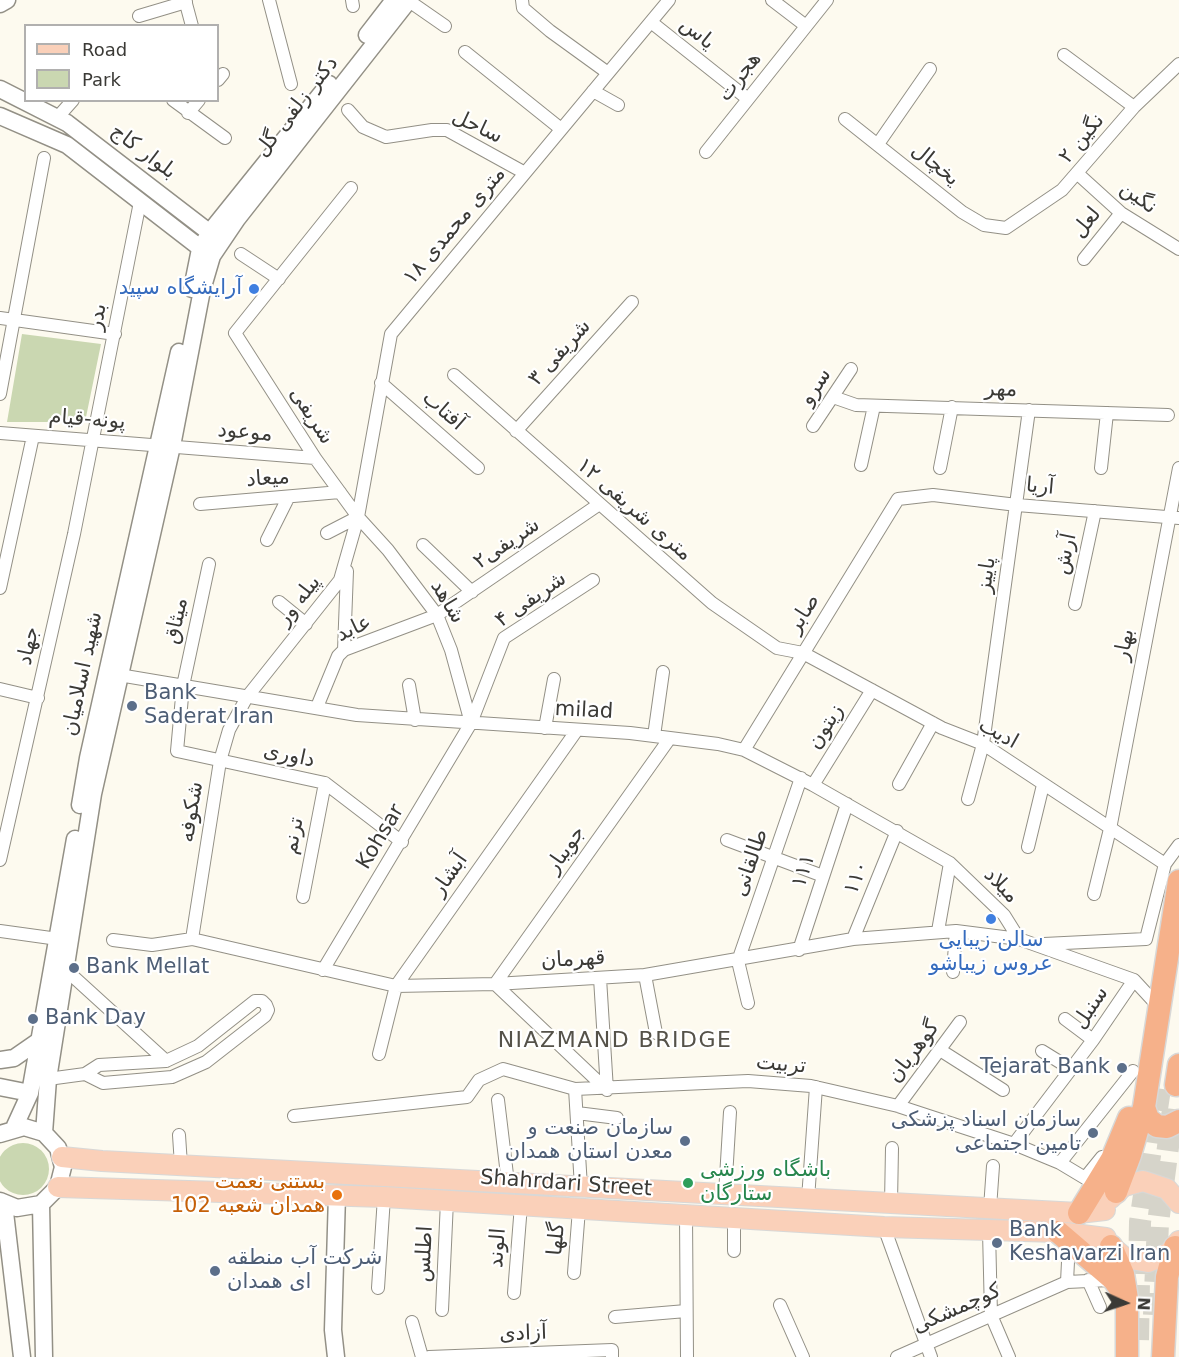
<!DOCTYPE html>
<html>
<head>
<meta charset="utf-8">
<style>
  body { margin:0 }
  #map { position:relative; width:1179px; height:1357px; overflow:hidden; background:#fdfaef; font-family:"DejaVu Sans",sans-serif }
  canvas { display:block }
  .legend { position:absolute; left:24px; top:24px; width:195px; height:78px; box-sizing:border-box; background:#fff; border:2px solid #b1b0af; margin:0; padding:8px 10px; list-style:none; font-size:18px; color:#3b3a36 }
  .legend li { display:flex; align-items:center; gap:12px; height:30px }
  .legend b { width:30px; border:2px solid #b1b0af }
  .north { position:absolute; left:1095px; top:1273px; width:60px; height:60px; -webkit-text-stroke:4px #fff; paint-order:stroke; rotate:93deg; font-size:16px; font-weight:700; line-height:24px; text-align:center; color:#3b3a36 }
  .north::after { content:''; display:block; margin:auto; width:21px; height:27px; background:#3b3a36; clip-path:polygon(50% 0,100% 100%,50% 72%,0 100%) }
</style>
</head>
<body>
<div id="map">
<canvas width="1179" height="1357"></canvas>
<ul class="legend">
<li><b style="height:8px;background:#fad0b9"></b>Road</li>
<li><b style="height:16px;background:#cad7b1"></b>Park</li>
</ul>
<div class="north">N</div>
</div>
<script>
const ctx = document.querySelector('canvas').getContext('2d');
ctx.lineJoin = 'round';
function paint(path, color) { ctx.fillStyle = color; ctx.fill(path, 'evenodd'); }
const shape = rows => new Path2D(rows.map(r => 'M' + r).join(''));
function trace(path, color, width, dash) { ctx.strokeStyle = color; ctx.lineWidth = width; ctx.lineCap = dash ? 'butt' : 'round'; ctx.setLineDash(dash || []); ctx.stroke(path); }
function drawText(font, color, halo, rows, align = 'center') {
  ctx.font = font + ' "DejaVu Sans","Noto Naskh Arabic",sans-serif'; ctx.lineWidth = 4.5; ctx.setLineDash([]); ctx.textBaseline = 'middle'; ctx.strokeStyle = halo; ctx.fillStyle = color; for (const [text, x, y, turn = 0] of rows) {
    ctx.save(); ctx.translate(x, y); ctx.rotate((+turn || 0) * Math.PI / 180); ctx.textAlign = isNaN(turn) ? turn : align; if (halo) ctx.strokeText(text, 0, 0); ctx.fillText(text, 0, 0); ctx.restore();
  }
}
paint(shape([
  [22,334,101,344,85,422,7,422],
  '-3 1169a26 26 0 1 1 52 0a26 26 0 1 1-52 0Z'
]), '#cad7b1');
trace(shape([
  [1154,1315,1158,1223,1173,1109],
  [1138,1340,1140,1222,1161,1082]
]), '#d6d4ca', 22, [22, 11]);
const street = shape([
  [185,0,192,26],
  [269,0,291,84],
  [352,0,353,6],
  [522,0,523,8,550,31,608,73],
  [772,0,806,26],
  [409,1,445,26],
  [139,16,186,2],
  [651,22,748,99],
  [465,52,561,129],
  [1064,55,1134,107],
  [218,80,223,74],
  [593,91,618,105],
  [173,100,225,138],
  [348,110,363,127,386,137,432,130,447,130,525,173],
  [188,113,199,100],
  [57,118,73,100],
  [845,119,962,212,984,225,1006,228,1062,190,1134,107,1179,64],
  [878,144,930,69],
  [706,152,827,0],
  [1078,174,1121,213,1179,249],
  [351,188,235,333,315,458,358,517,388,550,437,615,451,650,471,723],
  [241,254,279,279],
  [1084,259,1121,213],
  [0,318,115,334],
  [454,375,712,603,777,648,803,653,942,728,983,744,1165,864],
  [381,383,478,468],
  [0,394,44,158],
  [833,397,856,405,1168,415],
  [813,426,851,369],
  [516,431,632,302],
  [0,433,315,458],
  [861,465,874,406],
  [940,468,952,407],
  [1101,468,1107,413],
  [200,504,340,492],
  [327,533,358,517],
  [267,540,288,498],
  [423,545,472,592],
  [209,564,183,686,177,751,325,783,402,842],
  [0,588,33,436],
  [279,602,306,624],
  [1075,604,1095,511],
  [344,650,347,571],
  [119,675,357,715,630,733,718,744,744,750,813,785,950,863,1004,915,1019,939],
  [409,685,415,720],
  [0,689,38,698],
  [317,707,338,656,344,650,437,615,598,505],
  [545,728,554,679],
  [654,736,663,672],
  [744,750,898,499,933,495,1017,505,1179,518],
  [899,784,933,723],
  [813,785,872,690],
  [968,799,983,744,1029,410],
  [727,840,823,876],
  [1028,847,1043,785],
  [0,860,74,534,140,202],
  [1094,894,1110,829,1179,468],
  [303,897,325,783],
  [0,931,58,939],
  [938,931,950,863],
  [192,939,220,761,229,730,247,697,340,580,358,517,391,334,669,0],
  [853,939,897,831],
  [113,940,152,945,192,939,396,986,495,984,645,975,853,939,956,931,1019,939,1134,980,1158,1006],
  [1044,944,1146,939,1165,864,1179,845],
  [799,950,847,804],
  [66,970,166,1061],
  [323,970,471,723,504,638,593,580],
  [953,972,956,931],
  [645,975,656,1033],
  [600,978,607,1090],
  [255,1001,262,1001,266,1005,268,1010,265,1016,206,1062,172,1077,103,1083,85,1074,99,1065,166,1061,198,1046,255,1001],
  [748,1003,738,961,801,778],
  [1065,1019,1093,1040],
  [940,1050,1003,1090],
  [1042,1051,1071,1069],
  [379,1054,396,986,577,730],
  [48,1079,85,1074],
  [575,1089,581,1187],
  [607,1090,495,984,670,738],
  [498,1100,508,1183],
  [898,1106,960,1022],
  [577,1113,617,1118],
  [294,1116,467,1097,479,1080,503,1069,575,1089,748,1081,811,1086,898,1106,1014,1144,1060,1163,1085,1178,1102,1157],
  [179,1135,181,1165],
  [1014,1144,1093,1040,1134,980],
  [1060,1163,1133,1071],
  [725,1194,730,1112],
  [808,1199,816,1087],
  [891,1203,892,1148],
  [990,1208,993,1166],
  [686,1215,687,1357],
  [734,1218,734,1251],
  [884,1227,931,1357],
  [989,1231,991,1315,1009,1357],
  [574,1273,579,1209],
  [1088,1280,1100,1307],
  [1067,1282,1069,1241],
  [378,1288,384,1197],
  [514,1293,521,1205],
  [780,1305,803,1357],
  [442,1310,447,1201],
  [615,1317,686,1311],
  [412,1322,422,1357],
  [429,1357,612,1350,612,1357],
  [897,1357,1067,1282,1110,1280]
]);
const secondary = shape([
  [0,4,7,0],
  [367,35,394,0],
  [0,89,67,123,218,239],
  [0,116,67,145,208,254],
  [192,289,200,249,210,232,329,84],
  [80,805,88,758,179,352],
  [0,1060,14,1058,40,1040],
  [0,1087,30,1093],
  [14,1128,30,1093,75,839],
  [44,1133,48,1079,93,794,172,446,202,290,212,256,237,219,409,0],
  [0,1134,24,1127,44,1133,58,1148,63,1167,58,1187,41,1204,17,1208,0,1201],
  [4,1204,22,1357],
  [41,1204,44,1357],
  [336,1357,333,1330,337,1195]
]);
const primary = shape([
  [62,1157,102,1161,1079,1213,1105,1210],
  [58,1187,384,1197,884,1227,1058,1232,1106,1238],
  [1110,1199,1124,1186,1143,1181,1167,1189,1179,1203],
  [1109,1244,1125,1258,1148,1262,1169,1253,1179,1241]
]);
const highway = shape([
  [1176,1085,1179,1065],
  [1144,1107,1148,1119,1157,1126,1167,1127,1179,1121],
  [1116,1192,1130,1155,1144,1107,1179,881],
  [1079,1213,1112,1159,1129,1118],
  [1058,1232,1114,1280,1124,1294],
  [1111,1246,1123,1274,1127,1299,1127,1357],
  [1163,1357,1167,1277,1175,1247]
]);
trace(street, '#939086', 14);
trace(secondary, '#939086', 19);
trace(primary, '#d8d8d7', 22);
trace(highway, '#d8d8d7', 25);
trace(street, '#fff', 12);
trace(secondary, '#fff', 16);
trace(primary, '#fad0b9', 20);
trace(highway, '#f6b18a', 22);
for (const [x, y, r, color] of [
  [254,289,6,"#3f7fe0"],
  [132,706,6,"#5c6f8a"],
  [991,919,6,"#3f7fe0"],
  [74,968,6,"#5c6f8a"],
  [33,1019,6,"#5c6f8a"],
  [1122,1068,6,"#5c6f8a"],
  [1093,1133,6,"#5c6f8a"],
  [685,1141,6,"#5c6f8a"],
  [688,1183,6,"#2e9e5b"],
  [337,1195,6,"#e8710a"],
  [997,1243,6,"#5c6f8a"],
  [215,1271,6,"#5c6f8a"]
]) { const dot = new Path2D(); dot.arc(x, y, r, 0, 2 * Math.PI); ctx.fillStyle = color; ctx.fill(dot); trace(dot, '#fff', 2); }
drawText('21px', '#3b3a36', '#fff', [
  ["یاس",697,34,39],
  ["هجرت",740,77,-52],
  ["دکتر زلفی گل",297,107,-52],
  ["ساحل",477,127,25],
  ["نگین ۲",1082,139,-50],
  ["بلوار کاج",143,152,37],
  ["یخچال",935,165,39],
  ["نگین",1138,198,36],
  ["لعل",1087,223,-51],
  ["۱۸ متری محمدی",455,226,-50],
  ["بدر",98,317,-79],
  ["شریفی ۳",560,353,-48],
  ["سرو",816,387,-57],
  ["مهر",1001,390,2],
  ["آفتاب",443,411,41],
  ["شریفی",311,416,57],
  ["پونه-قیام",87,420,4],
  ["موعود",245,433,5],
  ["میعاد",268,479,-4],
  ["آریا",1040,487,5],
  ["۱۲ متری شریفی",634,510,41],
  ["شریفی۲",507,544,-34],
  ["آرش",1066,554,-78],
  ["پاییز",987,575,-82],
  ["شریفی ۴",531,600,-35],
  ["پیله ور",299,601,-52],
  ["شاهد",447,602,59],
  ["صابر",804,614,-58],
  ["میثاق",177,621,-78],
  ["عابد",354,629,-25],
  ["بهار",1125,645,-79],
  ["جهاد",29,646,-78],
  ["شهید اسلامیان",83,674,-78],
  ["milad",584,711,3],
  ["زیتون",826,727,-58],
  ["ادیب",998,734,29],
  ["داوری",289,756,12],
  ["شکوفه",192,812,-81],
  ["ترنم",294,836,-79],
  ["Kohsar",381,837,-59],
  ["جویبار",566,850,-55],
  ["طالقانی",751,863,-71],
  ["۱۱۱",804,871,-72],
  ["آبشار",450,875,-55],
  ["۱۱۰",857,878,-68],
  ["میلاد",1001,886,46],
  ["قهرمان",573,960,-3],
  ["سنبل",1091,1008,-56],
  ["گوهریان",914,1052,-53],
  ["تربیت",781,1065,5],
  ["Shahrdari Street",566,1184,4],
  ["گلها",557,1239,-85],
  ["الوند",498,1248,-86],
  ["اطلس",425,1254,-87],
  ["کوچمشکی",957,1309,-24],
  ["آزادی",523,1334,-2]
]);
drawText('21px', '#366cbe', '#fff', [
  ["آرایشگاه سپید",242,289],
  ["سالن زیبایی",991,941,"center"],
  ["عروس زیباشو",991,965,"center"]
], 'right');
drawText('21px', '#4e5e75', '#fff', [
  ["Bank",144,694],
  ["Saderat Iran",144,718],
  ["Bank Mellat",86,968],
  ["Bank Day",45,1019],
  ["Tejarat Bank",1110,1068,"right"],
  ["سازمان اسناد پزشکی",1081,1121,"right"],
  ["تامین اجتماعی",1081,1145,"right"],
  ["سازمان صنعت و",673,1129,"right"],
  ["معدن استان همدان",673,1153,"right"],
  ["Bank",1009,1231],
  ["Keshavarzi Iran",1009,1255],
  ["شرکت آب منطقه",227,1259],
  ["ای همدان",227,1283]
], 'left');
drawText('21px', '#27864d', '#fff', [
  ["باشگاه ورزشی",700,1171],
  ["ستارگان",700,1195]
], 'left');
drawText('21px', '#c56008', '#fff', [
  ["بستنی نعمت",325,1183],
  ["همدان شعبه 102",325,1207]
], 'right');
ctx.letterSpacing = '1.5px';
drawText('22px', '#555249', '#fff', [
  ["NIAZMAND BRIDGE",615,1041]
]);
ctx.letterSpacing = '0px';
</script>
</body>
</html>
